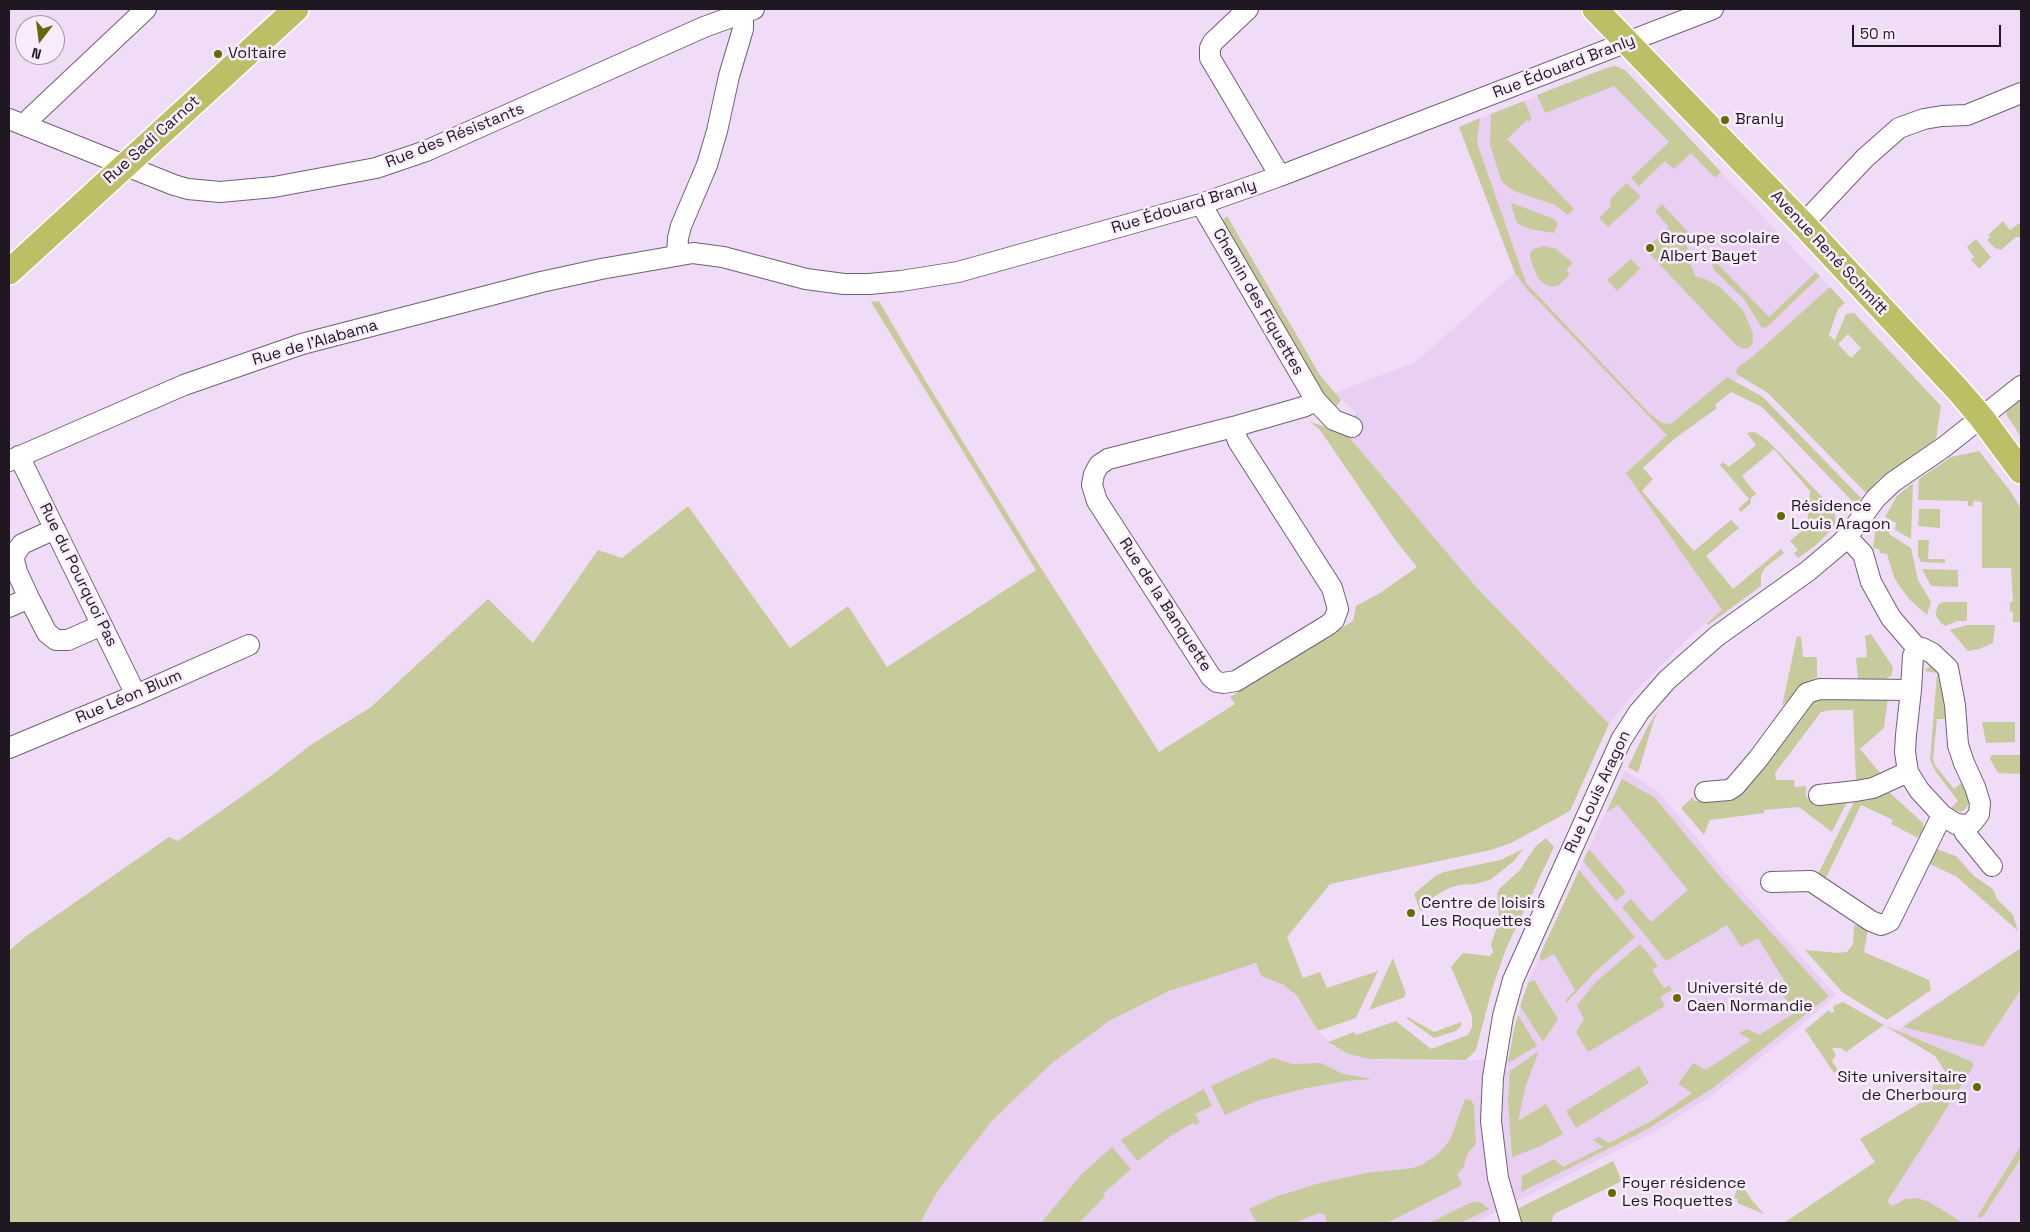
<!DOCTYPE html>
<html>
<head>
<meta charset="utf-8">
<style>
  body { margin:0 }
  #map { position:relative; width:2030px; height:1232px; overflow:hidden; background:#f1dcf7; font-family:"Space Grotesk",sans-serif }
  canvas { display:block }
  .frame { position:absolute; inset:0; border:10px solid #1f1721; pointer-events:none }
  .north { position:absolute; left:15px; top:15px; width:50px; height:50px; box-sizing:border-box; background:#f9edfd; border:1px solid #a297a5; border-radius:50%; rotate:195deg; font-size:14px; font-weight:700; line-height:20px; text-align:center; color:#1f1721 }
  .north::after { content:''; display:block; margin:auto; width:18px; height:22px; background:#676906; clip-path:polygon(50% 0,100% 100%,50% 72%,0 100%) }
  .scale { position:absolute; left:1852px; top:25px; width:149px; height:22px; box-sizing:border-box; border:2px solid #1f1721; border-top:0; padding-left:6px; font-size:15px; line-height:18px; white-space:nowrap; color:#1f1721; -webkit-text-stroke:4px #f9edfd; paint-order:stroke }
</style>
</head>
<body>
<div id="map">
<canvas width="2030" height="1232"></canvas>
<div class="frame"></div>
<div class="north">N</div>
<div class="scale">50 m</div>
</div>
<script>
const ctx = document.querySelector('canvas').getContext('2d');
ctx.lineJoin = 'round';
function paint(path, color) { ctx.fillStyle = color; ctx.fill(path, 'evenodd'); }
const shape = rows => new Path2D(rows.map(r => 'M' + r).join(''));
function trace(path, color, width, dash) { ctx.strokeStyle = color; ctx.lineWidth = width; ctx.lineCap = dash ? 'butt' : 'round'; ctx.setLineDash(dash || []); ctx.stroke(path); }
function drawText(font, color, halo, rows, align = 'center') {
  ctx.font = font + ' "Space Grotesk",sans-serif'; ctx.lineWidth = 5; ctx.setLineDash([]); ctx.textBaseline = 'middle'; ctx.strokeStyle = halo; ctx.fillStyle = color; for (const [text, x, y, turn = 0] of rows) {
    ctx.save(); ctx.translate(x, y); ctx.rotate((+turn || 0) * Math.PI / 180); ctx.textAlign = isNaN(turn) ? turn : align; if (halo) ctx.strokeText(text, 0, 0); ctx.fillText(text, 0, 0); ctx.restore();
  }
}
paint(shape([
  [1611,67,1619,67,1625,70,1840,298,1667,435,1626,473,1722,610,1689,637,1634,693,1609,724,1477,588,1349,437,1356,412,1334,393,1416,362,1515,273,1459,127],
  [1625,771,1658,791,1722,869,1836,995,1786,1038,1715,1093,1658,1130,1474,1223,920,1223,939,1189,992,1121,1051,1064,1109,1021,1169,991,1238,967,1257,963,1261,976,1276,980,1291,990,1318,1031,1335,1047,1348,1054,1379,1060,1458,1061,1509,1057,1514,1029,1530,977],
  [2021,948,2021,1223,1784,1223,1875,1162,1860,1139,1925,1100,1932,1091,1935,1077,1944,1071,1935,1056,1896,1033,1905,1024]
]), '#e9cff1');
paint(shape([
  [1615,66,1625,70,1721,172,1715,178,1691,153,1674,169,1665,161,1639,186,1631,178,1669,142,1614,86,1545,113,1537,95,1606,68],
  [1524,101,1532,118,1529,122,1527,120,1507,139,1574,209,1568,215,1555,205,1514,191,1502,182,1490,145,1491,114],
  [1480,118,1477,139,1478,146,1526,283,1649,413,1662,423,1671,424,1727,377,1763,397,1861,498,1857,502,1852,501,1762,407,1731,392,1715,405,1717,408,1673,440,1643,468,1653,479,1642,491,1694,551,1731,520,1739,528,1706,556,1733,589,1781,549,1784,553,1765,568,1761,575,1761,586,1708,625,1707,623,1722,610,1626,473,1667,435,1526,288,1515,273,1459,127],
  [1627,183,1641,197,1608,227,1599,218,1610,207,1611,198],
  [1512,203,1554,219,1558,223,1554,233,1530,229,1520,225,1517,223,1511,205],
  [1662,204,1689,233,1682,241,1688,248,1686,251,1695,276,1705,279,1720,287,1743,310,1753,334,1753,342,1750,347,1744,349,1736,345,1647,251,1653,246,1651,244,1669,227,1655,211],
  [1227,216,1320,375,1341,400,1336,407,1321,392,1222,221],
  [2003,221,2010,230,2018,224,2021,224,2021,237,2016,237,2001,250,1995,248,1987,240,1990,237,1988,235],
  [1976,239,1991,257,1979,269,1971,260,1974,257,1967,247],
  [1544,246,1556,249,1573,263,1566,270,1570,274,1558,286,1551,287,1543,283,1538,278,1531,261,1530,254,1533,249],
  [1631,259,1640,269,1617,291,1607,280],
  [1713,259,1769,317,1816,272,1820,276,1767,327,1762,328,1744,299,1714,270,1712,265],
  [1830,287,1845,303,1838,309,1829,335,1835,340,1846,314,1854,313,1941,406,1936,439,1879,479,1866,493,1768,393,1738,375,1736,372,1738,367,1751,358],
  [1848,334,1861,348,1851,358,1838,344],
  [879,301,925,380,1034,557,1159,752,1235,704,1230,697,1353,621,1356,606,1380,593,1417,567,1396,541,1320,430,1310,422,1342,432,1349,437,1477,588,1609,724,1570,811,1511,843,1491,850,1330,884,1287,937,1303,978,1320,972,1327,988,1378,971,1356,1018,1318,1031,1296,995,1284,985,1261,976,1256,963,1169,991,1109,1021,1051,1064,992,1121,939,1189,920,1223,9,1223,9,951,25,937,169,837,178,841,268,778,312,744,371,707,488,599,533,643,598,550,622,558,688,506,790,648,848,606,887,667,1036,570,871,302],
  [2021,399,2021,437,2006,414,2008,408],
  [1752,432,1757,433,1769,442,1834,509,1836,525,1816,545,1798,558,1794,553,1798,550,1790,541,1807,526,1810,491,1774,449,1742,476,1756,494,1751,498,1751,503,1741,512,1738,509,1749,499,1720,465,1723,462,1729,467,1756,445,1747,433],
  [1979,451,2011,492,2021,509,2021,622,2013,622,2013,612,2010,611,2010,602,2013,602,2011,568,1982,568,1982,502,1973,501,1973,506,1968,506,1968,501,1918,500,1919,479,1951,457],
  [1913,483,1911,539,1895,530,1896,523,1885,517,1897,496],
  [1919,509,1940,509,1940,528,1918,526],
  [1880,520,1890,525,1889,534,1911,548,1918,580,1931,602,1927,615,1910,600,1898,584,1894,577,1887,554,1880,553,1879,549,1873,548,1876,525],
  [1918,540,1929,540,1928,559,1945,559,1945,563,1921,562,1918,556],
  [1922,569,1958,570,1958,587,1931,586],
  [1943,602,1967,602,1967,621,1957,621,1945,626,1941,623,1936,616,1936,612,1938,605],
  [1967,625,1995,625,1993,643,1979,649,1968,651,1950,630],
  [1871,634,1893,667,1892,675,1884,680,1858,679,1856,658,1867,657,1865,636],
  [1797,636,1801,637,1803,657,1815,657,1817,659,1817,677,1803,686,1782,706],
  [1931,665,1938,667,1948,719,1937,719,1933,759,1935,765,1954,789,1964,781,1971,800,1966,808,1961,812,1950,809,1958,801,1936,772,1930,760,1937,673,1925,671,1926,669],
  [1888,697,1884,728,1860,749,1882,775,1874,780,1856,781,1853,710,1832,710,1821,712,1775,773,1776,780,1794,780,1795,787,1806,786,1806,797,1817,805,1841,803,1849,798,1832,832,1799,807,1764,810,1764,813,1710,820,1704,835,1681,808,1693,797,1694,801,1725,798,1813,699],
  [1659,709,1654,720,1638,773,1628,767,1648,726],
  [1982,722,2015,722,2015,742,1986,743],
  [1991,755,2021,755,2021,774,1998,773,1990,759],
  [1622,779,1655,798,1718,874,1829,996,1713,1088,1644,1131,1521,1192,1522,1176,1554,1159,1563,1167,1603,1147,1593,1140,1599,1137,1609,1143,1653,1120,1692,1093,1678,1084,1693,1063,1706,1070,1751,1040,1739,1033,1747,1029,1759,1035,1795,1013,1780,990,1787,985,1758,938,1741,947,1727,925,1666,961,1622,907,1631,899,1651,922,1688,890,1618,805,1606,813],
  [1883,792,1890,793,1923,823,1924,829,1918,838,1891,824,1893,820,1861,805,1825,880,1816,878,1857,796],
  [1546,838,1554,847,1506,949,1492,989,1476,1050,1466,1060,1370,1059,1348,1054,1328,1042,1354,1032,1356,1035,1396,1021,1431,1049,1468,1035,1472,1027,1472,1016,1451,967,1463,953,1490,956,1493,952,1491,945,1499,919,1497,894,1500,888,1519,871,1535,847],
  [1523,849,1514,861,1490,880,1475,884,1459,885,1449,888,1435,896,1420,911,1414,894,1435,876,1444,872,1500,860],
  [1589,849,1626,892,1616,901,1583,861],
  [1937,849,1956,856,1974,876,1993,889,1997,899,2013,915,2018,931,1957,877,1928,863,1934,850],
  [1579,870,1635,937,1594,973,1567,1002,1565,1001,1575,990,1554,954,1541,961,1540,955],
  [1854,925,1868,928,1864,952,1929,980,1931,990,1887,1020,1842,992,1805,950,1838,953,1847,952,1853,944],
  [1640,944,1658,966,1652,970,1664,988,1669,985,1672,990,1660,997,1665,1006,1588,1052,1576,1032,1584,1019,1577,1005,1596,982],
  [2021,948,2021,989,1983,1047,1903,1027],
  [1393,958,1406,994,1404,995,1405,997,1369,1010],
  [1534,980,1558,1019,1543,1042,1520,1006,1528,983],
  [1843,1002,1884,1025,1970,1061,1973,1063,1973,1067,1887,1202,1893,1206,1905,1199,1917,1198,1929,1202,1960,1221,1959,1223,1784,1223,1875,1162,1860,1139,1925,1100,1932,1091,1935,1077,1945,1071,1935,1056,1884,1025,1846,1052,1841,1048,1832,1048,1836,1055,1832,1061,1838,1070,1834,1073,1805,1030,1829,1010,1830,1013,1834,1012,1833,1006],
  [1518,1015,1537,1046,1508,1063,1514,1029],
  [1408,1017,1434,1032,1461,1022,1461,1026,1456,1031,1434,1038,1406,1018],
  [1539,1051,1526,1085,1518,1121,1546,1104,1563,1134,1539,1147,1512,1157,1508,1101,1510,1071],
  [1273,1058,1293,1064,1321,1063,1343,1074,1372,1079,1345,1081,1302,1089,1257,1101,1225,1115,1211,1086],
  [1639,1066,1649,1083,1576,1128,1566,1111],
  [1204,1089,1212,1106,1195,1114,1200,1122,1195,1125,1193,1123,1172,1135,1137,1161,1121,1140,1163,1112],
  [1465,1099,1471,1100,1474,1105,1476,1144,1468,1153,1463,1168,1457,1174,1462,1185,1387,1223,1327,1223,1325,1215,1319,1213,1294,1223,1257,1223,1249,1209,1275,1197,1316,1184,1366,1173,1413,1168,1423,1164,1438,1154,1450,1140],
  [2021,1146,2021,1158,1984,1215,1980,1218,1977,1217],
  [1112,1147,1131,1169,1103,1194,1105,1196,1079,1223,1041,1223,1080,1176],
  [1613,1161,1622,1181,1554,1214,1551,1223,1522,1223,1517,1209],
  [1742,1185,1751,1199,1764,1214,1737,1203,1738,1199,1734,1198,1737,1189],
  [1476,1202,1482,1203,1489,1209,1461,1223,1429,1223,1470,1203]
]), '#c7cb9c');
const minor = shape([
  [1248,9,1213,42,1210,48,1210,58,1280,176],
  [9,119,174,185,188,189,220,192,274,187,376,168,426,151,704,27,754,9],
  [24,124,146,9],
  [1201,204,1316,401,1334,420,1352,427],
  [1803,224,1865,158,1899,128,1924,119,1942,116,1967,115,2021,93],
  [677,255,678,238,681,226,707,165,717,131,729,76,743,29,743,13],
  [1233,427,1238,441,1332,588,1338,609,1334,620,1328,625,1236,681,1223,683,1217,682,1211,677,1097,501,1092,485,1094,474,1099,465,1108,459,1233,427,1303,407,1316,401],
  [19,456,136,695],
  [9,461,184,385,302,344,541,282,601,269,693,253,723,257,806,279,844,284,869,284,901,281,958,272,1201,204,1280,176,1713,9],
  [55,529,22,544,15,554,14,560,17,572,29,598,47,633,56,640,68,640,102,625],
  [1847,537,1863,554,1871,582,1891,618,1917,648,1922,648,1932,653,1948,668,1955,705,1958,745,1964,763,1975,787,1980,803,1979,814,1972,823,1967,825,1956,824,1942,815,1919,790,1908,772,1905,752,1906,735,1911,690,1913,656,1917,648],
  [9,607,29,598],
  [9,748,136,695,249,645],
  [1705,792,1729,790,1735,786,1758,759,1807,693,1820,689,1911,690],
  [1819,795,1856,791,1873,788,1908,772],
  [1961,825,1965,833,1992,866],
  [1771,882,1811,881,1871,921,1881,925,1886,923,1890,921,1942,815],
  [1511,1223,1498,1178,1491,1121,1493,1077,1503,1016,1513,980,1621,740,1639,712,1667,680,1717,636,1808,571,1840,544,1847,537,1876,498,1893,482,1944,447,2021,386]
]);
const major = shape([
  [1595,9,1803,224,1958,390,1981,417,2021,471],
  [9,272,296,9]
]);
trace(minor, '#715f76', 22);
trace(major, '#fff', 28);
trace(minor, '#fff', 20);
trace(major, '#bdbf66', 25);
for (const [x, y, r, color] of [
  [218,54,5,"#676906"],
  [1725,120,5,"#676906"],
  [1650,248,5,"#676906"],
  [1781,516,5,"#676906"],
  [1411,913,5,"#676906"],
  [1677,998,5,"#676906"],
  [1977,1087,5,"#676906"],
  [1612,1193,5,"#676906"]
]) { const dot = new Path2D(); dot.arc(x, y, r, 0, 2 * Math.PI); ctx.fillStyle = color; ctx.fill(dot); trace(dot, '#f9edfd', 2); }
drawText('16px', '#1f1721', '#f9edfd', [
  ["Voltaire",228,54],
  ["Branly",1735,120],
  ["Groupe scolaire",1660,239],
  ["Albert Bayet",1660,257],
  ["Résidence",1791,507],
  ["Louis Aragon",1791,525],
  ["Centre de loisirs",1421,904],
  ["Les Roquettes",1421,922],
  ["Université de",1687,989],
  ["Caen Normandie",1687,1007],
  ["Site universitaire",1967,1078,"right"],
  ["de Cherbourg",1967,1096,"right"],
  ["Foyer résidence",1622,1184],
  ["Les Roquettes",1622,1202]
], 'left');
drawText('16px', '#1f1721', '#f9edfd', [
  ["Rue Édouard Branly",1564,67,-21],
  ["Rue des Résistants",455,136,-22],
  ["Rue Sadi Carnot",152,140,-42],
  ["Rue Édouard Branly",1184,207,-17],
  ["Avenue René Schmitt",1829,253,47],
  ["Chemin des Fiquettes",1258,302,60],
  ["Rue de l'Alabama",315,343,-16],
  ["Rue du Pourquoi Pas",78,575,64],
  ["Rue de la Banquette",1165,605,57],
  ["Rue Léon Blum",129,697,-23],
  ["Rue Louis Aragon",1598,792,-65]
]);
</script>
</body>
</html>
